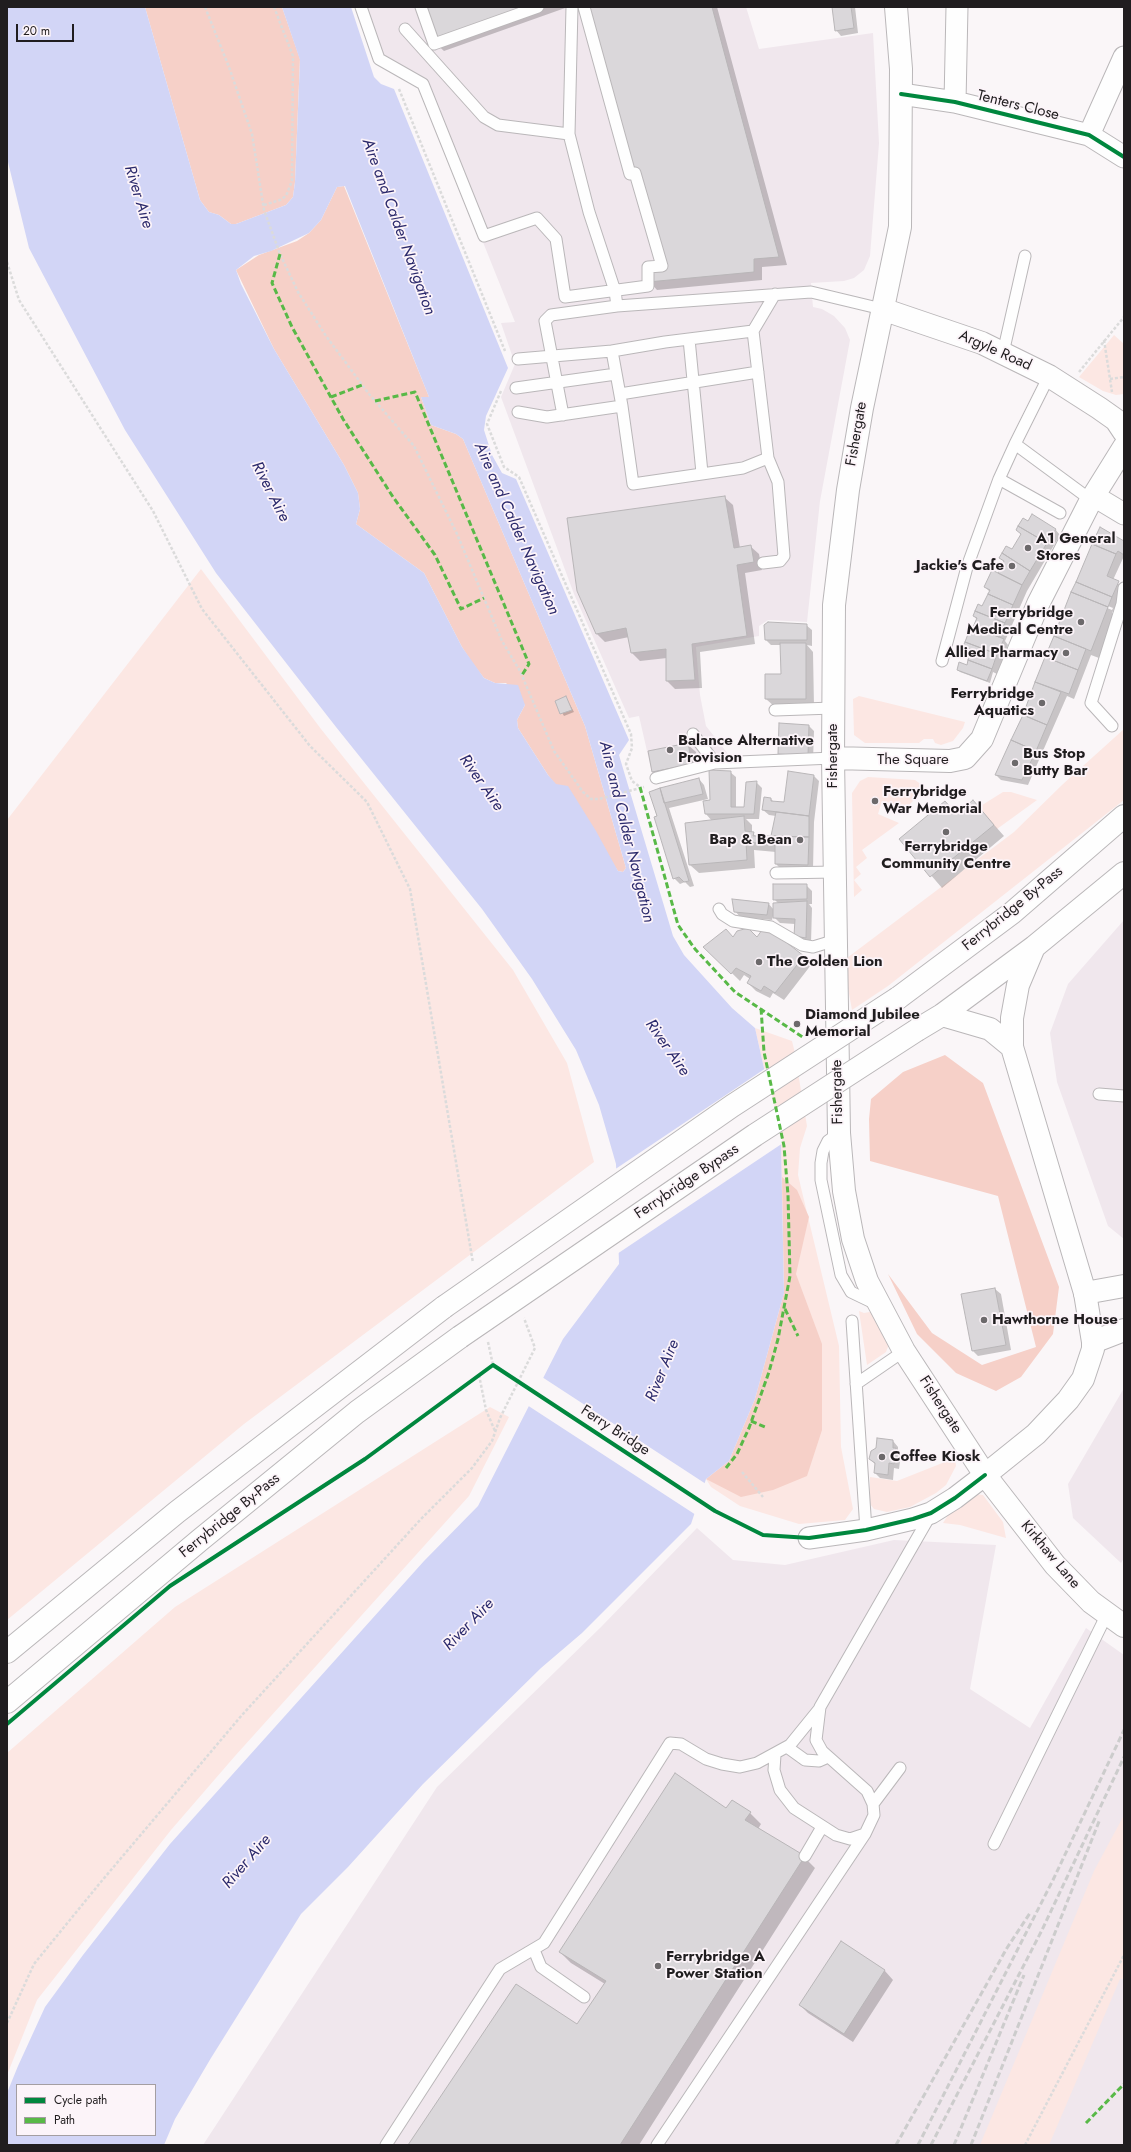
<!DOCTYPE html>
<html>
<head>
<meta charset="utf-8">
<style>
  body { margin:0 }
  #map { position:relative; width:1131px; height:2152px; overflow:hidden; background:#faf6f8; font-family:Jost,sans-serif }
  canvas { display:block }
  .frame { position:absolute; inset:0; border:8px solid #201d1f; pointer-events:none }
  .legend { position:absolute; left:16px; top:2084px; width:140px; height:52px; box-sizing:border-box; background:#fcf4f9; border:1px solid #a49ea2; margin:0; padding:5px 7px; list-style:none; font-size:12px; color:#201d1f }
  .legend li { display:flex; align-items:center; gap:8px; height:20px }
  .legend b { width:20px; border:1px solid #a49ea2 }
  .scale { position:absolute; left:16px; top:24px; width:58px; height:18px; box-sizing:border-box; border:2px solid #201d1f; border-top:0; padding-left:5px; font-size:12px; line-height:14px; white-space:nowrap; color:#201d1f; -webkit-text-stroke:3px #fcf4f9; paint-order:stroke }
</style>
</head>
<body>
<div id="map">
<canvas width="1131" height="2152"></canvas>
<div class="frame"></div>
<ul class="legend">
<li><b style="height:5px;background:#00873e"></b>Cycle path</li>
<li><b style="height:5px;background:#58b947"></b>Path</li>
</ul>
<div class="scale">20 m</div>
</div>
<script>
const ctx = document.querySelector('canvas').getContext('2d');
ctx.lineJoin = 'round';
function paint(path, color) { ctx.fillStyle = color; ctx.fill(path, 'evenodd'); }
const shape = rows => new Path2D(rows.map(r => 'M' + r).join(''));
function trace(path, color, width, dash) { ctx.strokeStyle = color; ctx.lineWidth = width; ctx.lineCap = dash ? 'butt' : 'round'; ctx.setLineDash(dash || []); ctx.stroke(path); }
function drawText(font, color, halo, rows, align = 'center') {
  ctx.font = font + ' Jost,sans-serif'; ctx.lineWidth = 3.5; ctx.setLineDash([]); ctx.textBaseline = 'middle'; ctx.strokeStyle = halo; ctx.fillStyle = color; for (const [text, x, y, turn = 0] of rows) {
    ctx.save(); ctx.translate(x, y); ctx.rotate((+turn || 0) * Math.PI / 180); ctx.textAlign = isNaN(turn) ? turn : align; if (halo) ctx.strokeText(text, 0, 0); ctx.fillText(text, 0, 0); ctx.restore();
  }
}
paint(shape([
  [357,7,746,7,759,49,873,33,879,143,870,256,864,270,854,278,844,281,811,283,813,307,822,309,834,316,845,328,850,340,820,501,807,622,768,620,759,626,759,636,696,647,700,695,706,726,728,754,652,773,639,716,629,718,574,594,501,397,515,364,501,323,515,322,420,85,375,60],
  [1124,920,1124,1239,1108,1226,1057,1082,1050,1033,1068,984],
  [1124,1388,1124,1558,1121,1563,1073,1518,1068,1484],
  [697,1528,733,1560,785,1565,894,1540,996,1545,970,1689,1030,1728,1086,1628,1124,1655,1124,2145,203,2145,437,1787,601,1627]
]), '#f0e7ed');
paint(shape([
  [1114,335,1124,344,1124,394,1116,395,1103,391,1079,377],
  [201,569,321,729,513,970,567,1063,594,1162,244,1424,7,1620,7,820],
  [859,696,965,722,963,728,953,741,941,745,935,743,933,739,924,739,919,743,865,743,854,735,853,699],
  [1124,729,1124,800,888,986,852,1010,843,961,1014,832,1063,784],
  [868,777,915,780,926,788,907,807,882,801,878,814,899,823,862,850,867,858,856,867,861,874,854,880,862,890,854,897,852,793,860,781],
  [1003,792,1011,792,1037,800,997,829,979,807],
  [755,1028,792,1041,794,1049,807,1126,800,1148,798,1175,839,1346,841,1447,853,1509,845,1520,799,1524,740,1506,711,1487,706,1479,729,1461,755,1399,784,1293,781,1144],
  [859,1311,864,1313,875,1311,889,1344,886,1352,867,1365],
  [490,1407,509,1417,469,1496,235,1756,171,1830,37,2000,7,2075,7,1753,175,1607],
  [955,1458,956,1466,946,1485,936,1493,910,1507,887,1512,874,1509,870,1504,870,1477,897,1481],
  [974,1494,983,1495,1003,1522,1006,1538,960,1525,943,1523,950,1512],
  [1124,1815,1124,1979,1120,1979,1049,2145,980,2145,1094,1871]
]), '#fce7e3');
paint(shape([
  [145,7,282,7,300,59,295,182,293,197,286,205,236,224,231,224,219,215,209,212,200,200],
  [344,186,425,387,429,397,421,397,431,425,456,434,463,439,585,726,626,868,623,872,618,871,548,775,518,728,517,720,525,705,506,683,495,683,484,678,473,664,462,647,424,573,356,524,360,509,358,493,344,465,274,349,236,270,259,255,297,241,309,233,321,220,337,187],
  [945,1055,983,1083,1059,1287,1053,1334,1021,1377,996,1391,956,1373,917,1334,888,1274,932,1333,982,1365,1036,1347,998,1196,870,1161,869,1119,871,1099,903,1072],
  [782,1177,797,1190,809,1217,796,1274,822,1344,822,1430,807,1476,773,1490,741,1497,706,1479,729,1461,755,1399,784,1293]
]), '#f6d0c8');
paint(shape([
  [7,7,145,7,200,200,209,212,219,215,231,224,236,224,286,205,293,197,295,182,300,60,282,7,351,7,374,77,381,84,394,89,508,368,486,416,484,430,492,455,502,473,516,479,629,740,619,755,673,936,684,955,732,1008,755,1028,781,1144,784,1293,755,1399,729,1461,706,1479,691,1524,582,1633,541,1668,423,1784,348,1867,301,1914,211,2058,175,2119,164,2145,7,2145,7,2093,18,2066,45,2007,83,1955,170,1844,424,1561,478,1506,563,1339,619,1264,616,1164,599,1105,576,1050,532,979,482,909,336,727,216,573,125,430,29,248,7,158],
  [345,186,425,387,429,397,421,397,431,425,456,434,463,439,585,726,626,868,623,872,618,871,596,831,568,786,556,784,548,775,518,728,517,720,525,705,518,685,495,683,484,678,462,647,424,573,356,524,360,509,358,493,344,465,274,349,241,284,236,270,254,256,271,251,309,233,321,220,337,187],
  [17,2085,155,2085,155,2135,17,2135]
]), '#d2d5f6');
paint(shape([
  [766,1068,783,1143,617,1254,614,1170],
  [542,1377,706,1484,696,1515,527,1405]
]), '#faf6f8');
paint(shape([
  [423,7,568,7,444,51,435,43],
  [585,7,717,7,787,265,762,267,762,280,657,290,649,281,663,267],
  [833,7,855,7,858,33,841,36,836,30],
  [724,497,733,505,740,548,750,546,759,554,762,570,745,573,755,644,700,652,702,688,675,689,667,681,667,658,640,661,631,652,629,637,605,642,596,633],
  [1055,529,1060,535,1027,591,1005,641,1008,645,997,674,993,672,990,683,960,672,958,670,967,666,972,652,965,646,977,620,974,616,983,608,990,592,985,587,998,575,1005,562,1001,558,1012,551,1022,535,1017,530],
  [1124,543,1124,556,1113,580,1124,588,1112,613,1115,616,1099,658,1091,655,1074,699,1067,696,1028,785,1001,780,996,775,1024,715,1072,593],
  [1078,594,1113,608,1112,610,1078,596],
  [806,625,812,630,812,646,807,645,813,652,814,707,775,707,766,699,766,675,782,675,781,645,771,645,766,640],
  [566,697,574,712,564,716,556,702],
  [809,726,814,731,813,761,784,759,779,754],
  [687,744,696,752,699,772,662,779,653,771],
  [730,772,736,777,736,808,745,808,756,782,762,788,759,819,746,819,752,825,752,833,757,837,772,837,776,816,769,815,763,810,771,799,774,802,785,804,814,776,819,781,814,822,813,870,781,869,776,864,776,852,754,850,755,868,699,873,690,865,686,824,712,821,706,814,711,801],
  [699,779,704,785,708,799,669,808,694,886,690,887,685,882,680,884,674,878,650,792],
  [973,801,1004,836,942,888,900,839,952,809,963,810],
  [806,885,812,891,812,904,809,904,812,908,811,943,795,936,795,924,780,923,773,916,772,920,740,917,735,911,768,903,774,910,779,904,774,899],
  [733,938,757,939,803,957,811,965,784,1000,773,993,770,998,756,991,748,983,750,979,744,975,740,981,705,947],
  [995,1289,1001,1294,1011,1350,978,1356,973,1351],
  [893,1441,898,1447,898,1451,901,1454,899,1469,894,1468,893,1480,880,1478,875,1473,876,1465,870,1459],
  [727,1810,750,1813,761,1824,758,1829,804,1857,815,1868,639,2145,409,2145,577,2026,605,1984,571,1963,560,1952],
  [841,1943,885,1971,893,1980,853,2042,808,2013,800,2005]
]), '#0003');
const building = shape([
  [421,7,538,7,434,44,421,7],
  [584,7,712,7,779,257,754,259,754,272,648,282,648,267,662,266,584,7],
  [832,7,851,7,854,28,835,31,832,7],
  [725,496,734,548,751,545,754,562,737,565,747,636,692,644,695,680,666,681,666,649,631,653,626,628,596,634,577,591,567,518,725,496],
  [1032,514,1056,529,1047,543,1018,526,1023,518,1028,521,1032,514],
  [1018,526,1047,543,1030,571,1002,553,1006,546,1012,549,1021,534,1016,530,1018,526],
  [1100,527,1124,541,1124,555,1118,551,1116,554,1092,544,1100,527],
  [1092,544,1116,554,1107,576,1119,581,1112,597,1076,582,1092,544],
  [1002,553,1030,571,1022,585,998,573,1004,561,999,558,1002,553],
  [992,570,1022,585,1013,605,988,594,990,590,984,587,992,570],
  [1076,582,1112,597,1108,607,1071,592,1076,582],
  [1071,592,1108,607,1091,651,1054,636,1071,592],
  [988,594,1013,605,1005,623,975,611,978,604,982,606,988,594],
  [975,611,1005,623,999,637,973,627,977,618,973,616,975,611],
  [768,622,807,624,807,640,765,640,764,625,768,622],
  [971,626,1004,639,997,654,965,642,971,626],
  [1054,636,1086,649,1078,670,1045,657,1054,636],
  [965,642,997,654,992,669,968,660,972,650,963,646,965,642],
  [780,643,806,643,806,699,765,699,765,674,781,674,780,643],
  [1045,657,1078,670,1069,694,1035,682,1045,657],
  [968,660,992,669,987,681,957,670,959,662,967,665,968,660],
  [1035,682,1061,692,1047,725,1023,715,1035,682],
  [566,696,572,710,560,714,555,701,566,696],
  [1023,715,1047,725,1036,751,1011,740,1023,715],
  [779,723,809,725,808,756,778,754,779,723],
  [1011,740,1036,751,1022,780,995,775,1011,740],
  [688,743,692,764,652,772,648,751,688,743],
  [709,770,731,771,731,807,744,807,746,782,757,781,754,814,705,814,703,801,710,800,709,770],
  [788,771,814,775,809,816,762,810,764,797,771,798,771,801,784,802,788,771],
  [699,778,703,794,664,803,660,788,699,778],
  [660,788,689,881,684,882,679,877,673,879,654,817,657,816,649,792,660,788],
  [973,800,994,825,930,877,899,839,945,801,951,808,963,809,973,800],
  [776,812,809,816,809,837,771,836,776,812],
  [744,816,745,831,754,832,753,836,775,836,775,845,746,842,747,860,689,865,685,823,744,816],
  [775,836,809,837,808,865,775,864,775,836],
  [773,884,807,884,807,899,773,900,773,884],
  [732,899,769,903,767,915,734,912,732,899],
  [807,901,806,938,794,936,795,919,773,918,773,903,807,901],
  [748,928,757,937,762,930,769,929,804,956,775,993,764,986,761,991,747,983,751,976,736,968,731,974,703,947,726,929,733,937,737,931,748,928],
  [995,1288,1006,1345,972,1351,961,1294,995,1288],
  [877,1438,893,1440,893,1448,896,1448,894,1464,889,1463,888,1475,874,1473,875,1463,869,1459,871,1451,876,1448,877,1438],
  [675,1773,726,1808,732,1800,751,1812,745,1820,805,1856,620,2145,408,2145,516,1984,577,2024,606,1981,559,1952,675,1773],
  [841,1941,885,1970,844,2034,799,2005,841,1941]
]);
paint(building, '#dad7da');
trace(building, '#b9b6b8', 1);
const service = shape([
  [361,7,379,59,423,84,484,236,537,218,556,239,565,297,648,286,648,267,662,266,635,173,630,174,584,7],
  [421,7,434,44,538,7],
  [572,7,569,134,589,212,615,291,617,306,811,292,882,309],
  [405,29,484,117,498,125,569,134],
  [753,331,768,458,743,468,633,484,622,406,612,351,665,342,753,331,775,294],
  [689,339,702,473],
  [1003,353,1025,256],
  [518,359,612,351],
  [516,388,616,374],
  [620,394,758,372],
  [518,412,547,417,622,406],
  [563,415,545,321,551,315,617,306],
  [1015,444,1091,500],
  [999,479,1060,513],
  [763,563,780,561,784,556,778,482,768,458],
  [942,661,967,567,999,479,1015,444,1049,376],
  [775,710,833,708],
  [1112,726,1091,703,1122,604,1124,588],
  [693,734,715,763],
  [656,778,715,763,833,758],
  [776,873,835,872],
  [719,909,722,914,733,921,771,927,802,945,813,947,836,940],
  [1099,1094,1124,1096],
  [839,1133,828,1141,823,1151,821,1163,821,1180,841,1275,851,1292,878,1305],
  [852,1321,866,1530],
  [856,1384,904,1351],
  [787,1747,805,1760,819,1761,828,1757],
  [775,1755,774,1770,780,1790,794,1808,836,1835,850,1839,865,1834],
  [873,1804,900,1768],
  [994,1844,1107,1614],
  [805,1856,822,1827],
  [534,1950,541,1967,584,1997],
  [386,2145,500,1969,544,1943,670,1743,681,1744,706,1759,722,1764,740,1767,757,1763,790,1745,820,1708],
  [657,2145,865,1834,874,1815,873,1804,867,1791,822,1751,816,1740,820,1707,931,1514]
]);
const minor = shape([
  [901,94,955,102,1089,135,1124,157],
  [955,102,957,7],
  [1089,135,1124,57],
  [1094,496,1124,514],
  [809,1538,866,1530,913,1519,931,1513,955,1498,985,1475]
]);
const tertiary = shape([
  [1085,1293,1124,1286],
  [1093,1342,1124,1330]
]);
const secondary = shape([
  [896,7,901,69,900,227,862,408,848,490,834,605,833,758,839,1133,844,1191,853,1239,867,1281,904,1351,985,1475,1055,1565,1091,1602,1124,1626],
  [882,309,982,343,1049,376,1099,408,1116,420,1124,432],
  [833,758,950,761,965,758,982,739,1038,604,1091,500,1124,447],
  [985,1475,1036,1434,1068,1400,1083,1379,1093,1349,1093,1342,1085,1293]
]);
const primary = shape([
  [1034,947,1018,985,1012,1018,1012,1047,1085,1293],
  [898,998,1012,913,1124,816],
  [942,1015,990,1029,1012,1047],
  [917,1030,942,1015,1034,947,1124,873],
  [7,1652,177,1512,444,1307],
  [7,1702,200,1540,357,1412,460,1337]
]);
trace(service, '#bab7b9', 13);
trace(minor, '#bab7b9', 23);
trace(tertiary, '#bab7b9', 24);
trace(secondary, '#bab7b9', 24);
trace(primary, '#bab7b9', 24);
trace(shape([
  [205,7,229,67,252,134,264,210,280,254,298,292,326,336,369,394,414,446,457,534,502,641,520,671,554,751,583,792,591,799,599,799,644,787],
  [399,89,505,351],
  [264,205,280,200,286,196,292,181,293,56,274,7],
  [7,262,19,300,153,511,202,609,310,746,367,802,410,889,473,1263],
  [1104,340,1112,392],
  [1079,372,1124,317],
  [1110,379,1124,377],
  [501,391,487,424,504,467,519,477,631,734,632,748,626,764,632,781,640,787],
  [488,1342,493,1365],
  [479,1375,486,1410,495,1431],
  [742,1472,763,1497],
  [7,2023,34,1964,100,1883,242,1715,421,1519,472,1468,492,1441,500,1418,535,1348,524,1318],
  [1025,2145,1124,1955]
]), '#dbdbdb', 2.5, [3, 2]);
trace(service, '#fefefe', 11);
trace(minor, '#fefefe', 21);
trace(tertiary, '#fefefe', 22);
trace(secondary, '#fefefe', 22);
trace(primary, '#fefefe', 22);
trace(shape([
  [896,2145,1007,1948,1030,1913],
  [918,2145,1053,1880,1124,1730],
  [931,2145,1042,1930,1124,1757],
  [954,2145,1024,1975],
  [971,2145,1100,1819]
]), '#ccc', 3, [6, 3]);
const primaryBridge = shape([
  [444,1307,732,1106,898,998],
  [460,1337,755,1135,917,1030]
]);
trace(primaryBridge, '#bab7b9', 24, []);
trace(primaryBridge, '#fefefe', 22);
trace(shape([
  [280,254,272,283,292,327,343,419,393,497,435,555,461,609,484,598],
  [331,397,362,385],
  [375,401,415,392,529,664,522,675],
  [640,787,678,925,695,949,735,992,804,1038],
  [785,1309,798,1336],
  [751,1421,765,1427],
  [726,1468,737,1454,749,1428,769,1372,778,1339,790,1276,788,1195,784,1146,764,1052,761,1008],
  [1086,2123,1124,2084]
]), '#58b947', 3, [6, 3]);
trace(shape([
  [901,94,955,102,1089,135,1124,157],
  [7,1724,170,1586,365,1459,493,1365,715,1511,763,1535,809,1538,866,1530,913,1519,931,1513,955,1498,985,1475]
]), '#00873e', 4);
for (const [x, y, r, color] of [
  [1028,548,4,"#6c696b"],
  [1012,566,4,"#6c696b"],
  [1081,622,4,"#6c696b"],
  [1066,653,4,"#6c696b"],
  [1042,703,4,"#6c696b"],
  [670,750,4,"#6c696b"],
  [1015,763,4,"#6c696b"],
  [875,801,4,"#6c696b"],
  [946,832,4,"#6c696b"],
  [800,840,4,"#6c696b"],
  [759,962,4,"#6c696b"],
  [797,1024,4,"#6c696b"],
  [984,1320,4,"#6c696b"],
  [882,1457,4,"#6c696b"],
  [658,1966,4,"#6c696b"]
]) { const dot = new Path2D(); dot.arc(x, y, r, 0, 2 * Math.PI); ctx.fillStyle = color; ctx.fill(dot); trace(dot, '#fcf4f9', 1.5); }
drawText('15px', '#201d1f', '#fcf4f9', [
  ["Tenters Close",1018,106,14],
  ["Argyle Road",995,351,24],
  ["Fishergate",857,434,-80],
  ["Fishergate",833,756,-90],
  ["The Square",913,760],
  ["Ferrybridge By-Pass",1013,909,-39],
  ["Fishergate",838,1092,-91],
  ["Ferrybridge Bypass",687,1182,-34],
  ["Fishergate",940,1405,57],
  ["Ferry Bridge",615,1431,33],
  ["Ferrybridge By-Pass",230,1516,-39],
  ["Kirkhaw Lane",1050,1555,50]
]);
drawText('bold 15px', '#201d1f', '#fcf4f9', [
  ["A1 General",1036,539],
  ["Stores",1036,556],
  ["Jackie's Cafe",1004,566,"right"],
  ["Ferrybridge",1073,613,"right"],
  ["Medical Centre",1073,630,"right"],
  ["Allied Pharmacy",1058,653,"right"],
  ["Ferrybridge",1034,694,"right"],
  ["Aquatics",1034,711,"right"],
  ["Balance Alternative",678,741],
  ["Provision",678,758],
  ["Bus Stop",1023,754],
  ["Butty Bar",1023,771],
  ["Ferrybridge",883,792],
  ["War Memorial",883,809],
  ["Bap & Bean",792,840,"right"],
  ["Ferrybridge",946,847,"center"],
  ["Community Centre",946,864,"center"],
  ["The Golden Lion",767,962],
  ["Diamond Jubilee",805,1015],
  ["Memorial",805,1032],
  ["Hawthorne House",992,1320],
  ["Coffee Kiosk",890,1457],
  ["Ferrybridge A",666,1957],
  ["Power Station",666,1974]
], 'left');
drawText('italic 16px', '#2c2a6c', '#fcf4f9', [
  ["River Aire",138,197,73],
  ["Aire and Calder Navigation",398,227,70],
  ["River Aire",270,492,63],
  ["Aire and Calder Navigation",516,529,66],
  ["River Aire",481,783,55],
  ["Aire and Calder Navigation",626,832,76],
  ["River Aire",667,1048,55],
  ["River Aire",663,1371,-68],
  ["River Aire",469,1625,-46],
  ["River Aire",247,1862,-49]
]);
</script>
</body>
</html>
